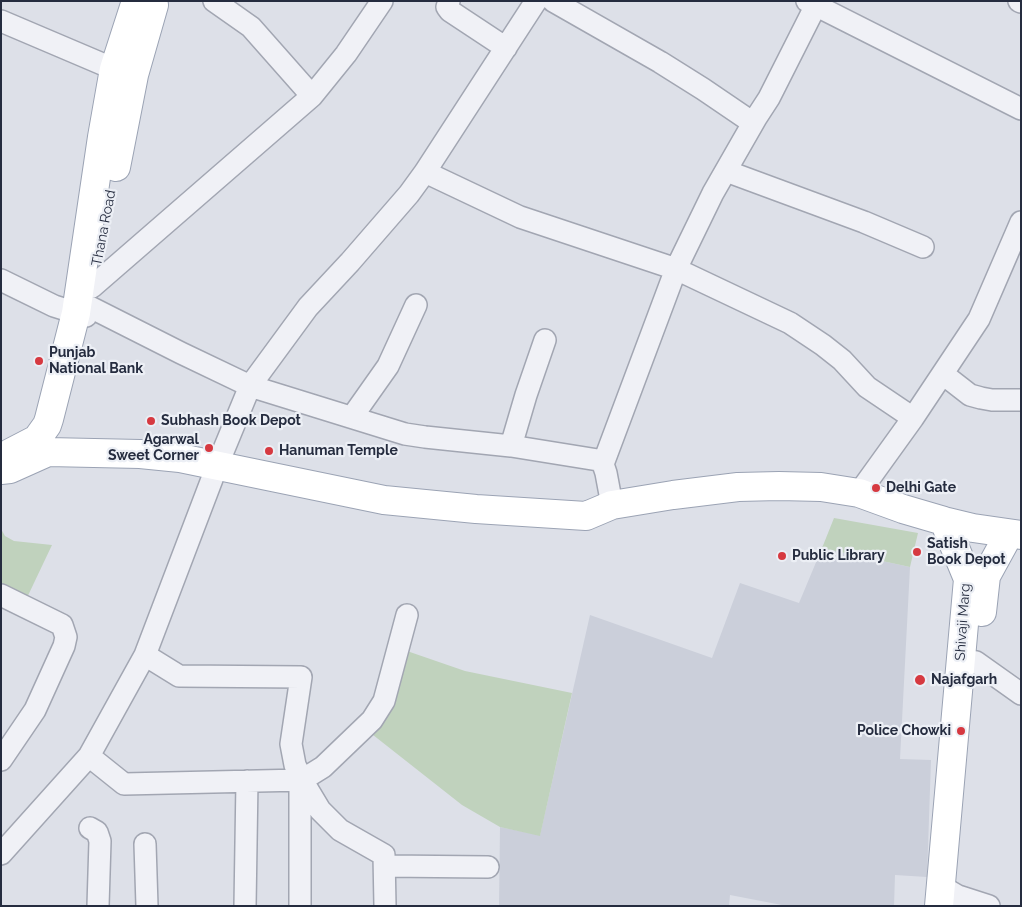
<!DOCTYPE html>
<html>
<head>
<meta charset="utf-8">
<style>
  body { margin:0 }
  #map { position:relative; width:1022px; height:907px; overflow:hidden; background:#dde0e8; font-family:Raleway,sans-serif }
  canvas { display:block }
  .frame { position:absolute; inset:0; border:2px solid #252c3f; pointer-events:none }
</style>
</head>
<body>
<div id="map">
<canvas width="1022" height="907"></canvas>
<div class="frame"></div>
</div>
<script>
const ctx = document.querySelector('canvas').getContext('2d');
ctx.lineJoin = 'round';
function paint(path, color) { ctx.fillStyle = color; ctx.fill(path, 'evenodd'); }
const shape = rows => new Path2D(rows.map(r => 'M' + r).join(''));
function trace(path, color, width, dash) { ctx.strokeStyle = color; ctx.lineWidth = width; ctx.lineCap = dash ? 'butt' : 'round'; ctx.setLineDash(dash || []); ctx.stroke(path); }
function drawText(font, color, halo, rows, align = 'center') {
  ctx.font = font + ' Raleway,sans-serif'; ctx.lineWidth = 4.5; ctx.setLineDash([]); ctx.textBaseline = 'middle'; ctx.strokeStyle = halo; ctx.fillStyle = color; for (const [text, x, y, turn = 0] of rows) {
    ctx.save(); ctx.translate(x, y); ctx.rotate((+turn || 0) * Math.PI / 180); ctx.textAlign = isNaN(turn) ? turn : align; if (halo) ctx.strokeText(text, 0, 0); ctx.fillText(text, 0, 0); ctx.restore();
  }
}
paint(shape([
  [822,548,910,567,900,759,931,760,927,877,895,875,894,906,787,906,730,895,729,906,499,906,500,827,540,835,590,615,712,658,740,583,799,603]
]), '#cbcfda');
paint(shape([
  [834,518,918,533,910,567,822,548],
  [1,529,5,536,14,541,52,545,24,604,1,593],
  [407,651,465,671,572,693,540,836,500,827,462,805,368,731]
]), '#c0d2bd');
const minor = shape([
  [214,1,251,27,312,96],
  [449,1,447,7,450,11,506,48],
  [553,1,660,62,703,89,753,123],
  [807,1,1021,109],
  [1019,1,1021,2],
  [1,21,114,69,128,73],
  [726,171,864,222,923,247],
  [425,172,520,217,676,269,790,323,823,345,842,360,867,387,913,418],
  [1,280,54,306,86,316],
  [92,287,312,96,346,54,382,1],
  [88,306,181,353,250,386,405,434,425,437,511,446,598,460,603,464,606,473,612,505],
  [943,374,970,395,981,398,992,400,1021,400],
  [352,417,388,366,416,305],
  [511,446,526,395,545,340],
  [603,464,676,269,713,193,756,118,769,98,818,1],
  [859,493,913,418,979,319,1021,222],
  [1,595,62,625,66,637,64,646,35,710,1,760],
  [145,655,179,676,301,677,291,744,295,765,302,780,320,810,340,830,384,855,385,906],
  [961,660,976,662,1021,694],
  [89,756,124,784,302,780,323,767,372,720,384,701,407,615],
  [300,780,300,906],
  [90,828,97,832,100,841,98,906],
  [145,844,147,906],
  [1,854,89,756,145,655,217,466,250,386,308,307,350,262,409,194,425,172,536,1],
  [385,866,488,867],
  [941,886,958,896,989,906],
  [245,906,247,781]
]);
const major = shape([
  [116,167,134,75,154,5],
  [10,453,37,439,47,425,49,419,76,313,102,137,114,69,136,1],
  [1,470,10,469,48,452,140,454,180,458,384,500,476,509,586,516,612,505,673,495,738,487,779,486,821,487,859,493,903,509,944,521,973,528,1021,535],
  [982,612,986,576,1009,534],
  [939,906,968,579,944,521]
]);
trace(minor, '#a2a6b2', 24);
trace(major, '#9ba3b4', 30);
trace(minor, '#f0f1f6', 21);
trace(major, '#fff', 28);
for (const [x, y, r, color] of [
  [39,361,5,"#d63940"],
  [151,421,5,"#d63940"],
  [209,448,5,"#d63940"],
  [269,451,5,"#d63940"],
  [876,488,5,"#d63940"],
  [917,552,5,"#d63940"],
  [782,556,5,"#d63940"],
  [920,680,6,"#d63940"],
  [961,731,5,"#d63940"]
]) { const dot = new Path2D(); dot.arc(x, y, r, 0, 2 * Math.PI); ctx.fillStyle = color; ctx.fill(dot); trace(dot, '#eceff5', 2); }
drawText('14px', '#252c3f', '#eceff5', [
  ["Thana Road",104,228,-79],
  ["Shivaji Marg",963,622,-86]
]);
drawText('bold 14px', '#252c3f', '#eceff5', [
  ["Punjab",49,353],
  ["National Bank",49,369],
  ["Subhash Book Depot",161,421],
  ["Agarwal",199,440,"right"],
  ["Sweet Corner",199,456,"right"],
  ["Hanuman Temple",279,451],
  ["Delhi Gate",886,488],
  ["Satish",927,544],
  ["Book Depot",927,560],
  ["Public Library",792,556],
  ["Najafgarh",931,680],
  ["Police Chowki",951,731,"right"]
], 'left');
</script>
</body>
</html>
